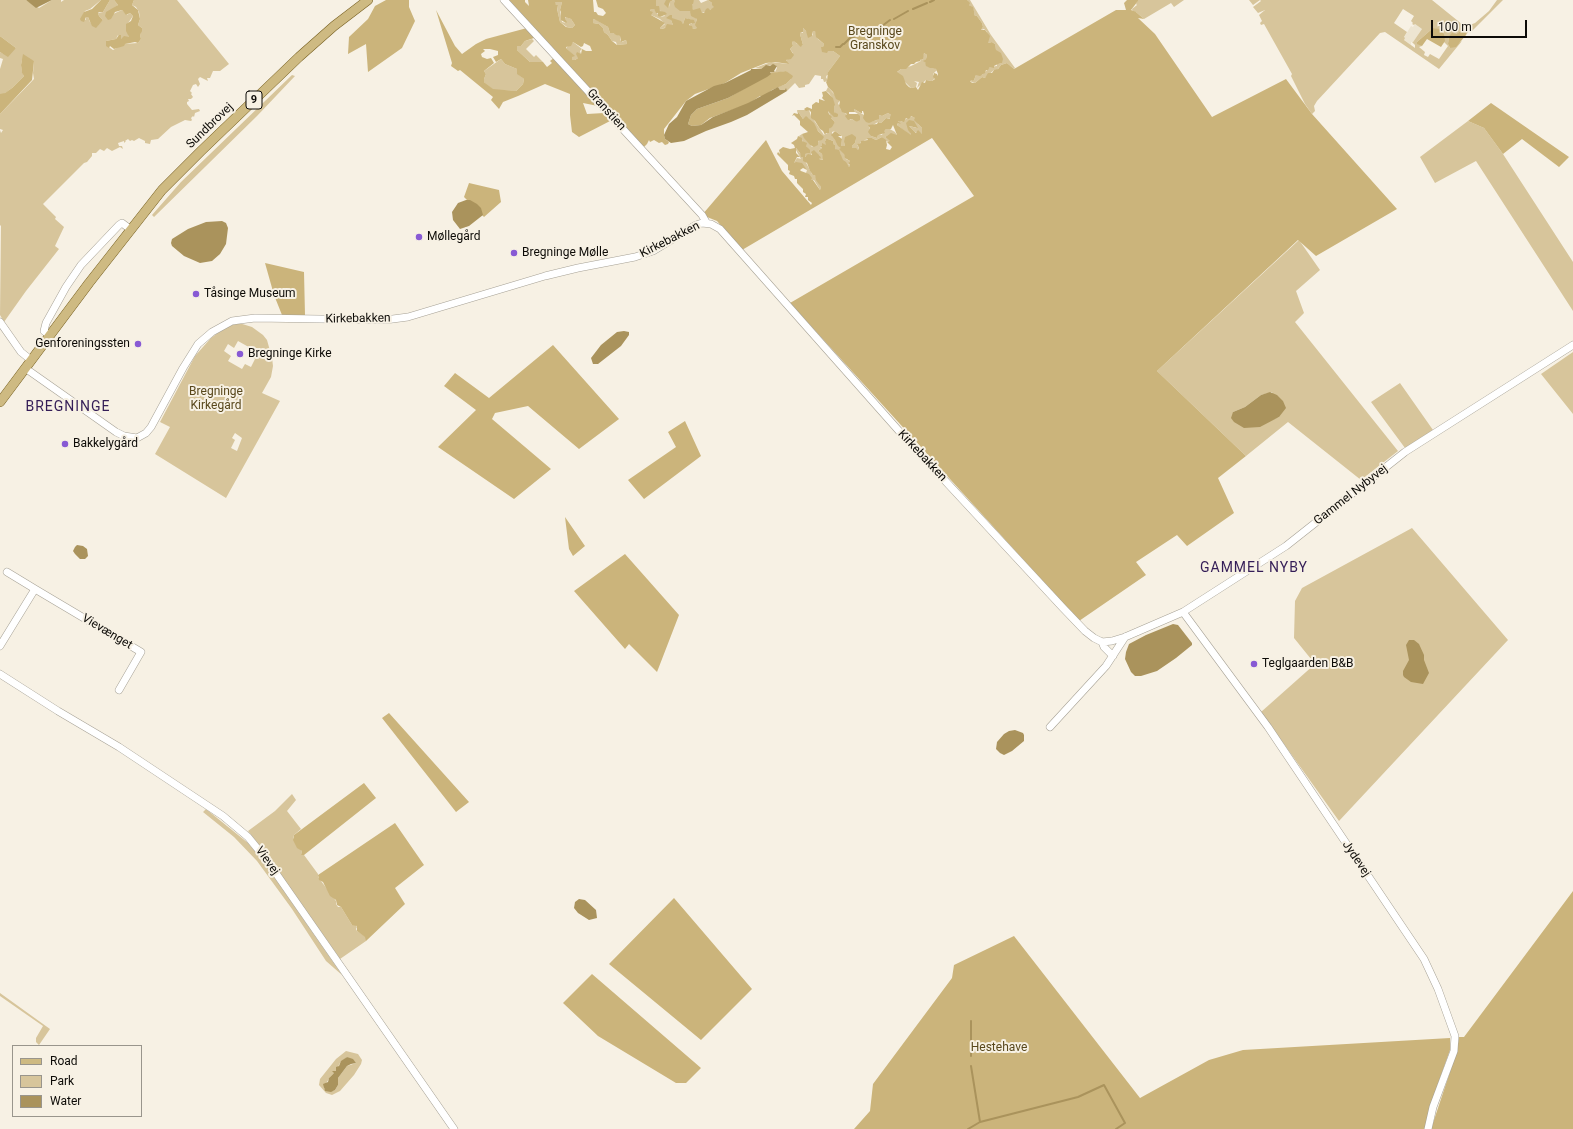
<!DOCTYPE html>
<html>
<head>
<meta charset="utf-8">
<style>
  body { margin:0 }
  #map { position:relative; width:1573px; height:1129px; overflow:hidden; background:#f7f1e4; font-family:Roboto,sans-serif }
  canvas { display:block }
  .legend { position:absolute; left:12px; top:1045px; width:130px; height:72px; box-sizing:border-box; background:#f7f1e4; border:1px solid #99958c; margin:0; padding:5px 7px; list-style:none; font-size:12px; color:#0d0b07 }
  .legend li { display:flex; align-items:center; gap:8px; height:20px }
  .legend b { width:20px; border:1px solid #99958c }
  .scale { position:absolute; left:1431px; top:20px; width:96px; height:18px; box-sizing:border-box; border:2px solid #0d0b07; border-top:0; padding-left:5px; font-size:12px; line-height:14px; white-space:nowrap; color:#0d0b07; -webkit-text-stroke:3px #f7f1e4; paint-order:stroke }
</style>
</head>
<body>
<div id="map">
<canvas width="1573" height="1129"></canvas>
<ul class="legend">
<li><b style="height:5px;background:#ceba82"></b>Road</li>
<li><b style="height:11px;background:#d7c59b"></b>Park</li>
<li><b style="height:11px;background:#aa935c"></b>Water</li>
</ul>
<div class="scale">100 m</div>
</div>
<script>
const ctx = document.querySelector('canvas').getContext('2d');
ctx.lineJoin = 'round';
function paint(path, color) { ctx.fillStyle = color; ctx.fill(path, 'evenodd'); }
const shape = rows => new Path2D(rows.map(r => 'M' + r).join(''));
function trace(path, color, width, dash) { ctx.strokeStyle = color; ctx.lineWidth = width; ctx.lineCap = dash ? 'butt' : 'round'; ctx.setLineDash(dash || []); ctx.stroke(path); }
function drawText(font, color, halo, rows, align = 'center') {
  ctx.font = font + ' Roboto,sans-serif'; ctx.lineWidth = 4; ctx.setLineDash([]); ctx.textBaseline = 'middle'; ctx.strokeStyle = halo; ctx.fillStyle = color; for (const [text, x, y, turn = 0] of rows) {
    ctx.save(); ctx.translate(x, y); ctx.rotate((+turn || 0) * Math.PI / 180); ctx.textAlign = isNaN(turn) ? turn : align; if (halo) ctx.strokeText(text, 0, 0); ctx.fillText(text, 0, 0); ctx.restore();
  }
}
paint(shape([
  [1415,24,1422,29,1413,42,1411,42,1411,45,1403,39,1411,26,1413,27]
]), '#ede5d1');
paint(shape([
  [0,0,26,0,39,8,52,0,61,0,61,2,64,0,101,0,90,9,85,11,82,17,86,20,86,17,88,17,90,22,96,26,103,20,99,16,98,13,103,12,110,0,114,0,118,5,110,11,113,14,122,10,127,15,130,13,133,16,126,26,129,37,121,39,118,35,116,39,106,41,106,45,113,50,124,44,138,43,141,39,140,35,142,28,138,25,140,19,139,12,136,7,132,5,134,0,177,0,229,64,220,71,213,71,210,78,207,78,208,81,200,77,198,79,200,84,198,87,196,84,193,85,190,91,192,93,191,94,193,97,191,99,188,99,189,101,187,102,187,104,192,110,199,109,200,111,195,113,194,117,193,116,191,118,192,120,191,121,185,120,171,127,158,139,151,140,150,144,145,143,145,141,139,138,134,141,132,140,130,141,128,139,125,141,126,141,124,143,124,141,118,143,119,146,122,146,123,149,120,147,112,151,107,148,104,151,100,149,96,153,92,153,92,156,87,162,84,163,43,204,56,217,55,219,64,227,55,246,59,249,26,291,4,322,0,315,1,226,0,225,0,130,1,133,3,130,0,129,0,114,34,79,33,73,34,61,22,60,21,65,22,72,24,76,12,88,4,94,0,94,0,69,3,59,0,58,0,52,4,54,16,48,0,36],
  [656,0,666,0,669,7,670,2,673,0,690,11,697,19,696,22,697,28,693,29,689,24,692,24,692,20,685,18,683,24,679,21,671,20,673,25,661,29,660,28,665,24,660,19,651,15,650,11,651,9,654,9,660,17,665,16,656,6],
  [694,0,699,0,701,3,708,0,712,3,715,8,702,13,693,10,691,4],
  [967,0,970,0,991,35,1015,68,1014,69,1007,63,1001,65,997,70,994,70,985,78,982,77,975,83,971,82,972,80,974,80,976,75,982,75,990,67,997,66,995,44,992,42,988,43,987,32,984,29,981,30,983,27,982,23,977,16,974,15,974,11,972,7,969,5],
  [1138,0,1184,0,1174,7,1171,3,1144,19,1136,12,1133,12,1132,9,1137,5,1136,4],
  [1249,0,1432,0,1463,25,1467,26,1475,23,1489,11,1497,0,1503,0,1471,32,1469,31,1466,35,1462,30,1456,34,1449,36,1448,44,1450,48,1462,41,1439,69,1385,32,1380,33,1317,101,1314,106,1315,111,1312,114,1305,104,1291,76,1292,74,1264,24,1261,25,1260,23,1262,21,1259,15,1265,10,1258,13,1253,7,1261,1,1260,0,1253,5],
  [1403,9,1414,16,1411,21,1413,23,1412,24,1414,25,1415,24,1422,29,1413,42,1412,42,1415,45,1415,48,1404,40,1405,38,1404,37,1407,32,1394,23],
  [1433,28,1439,30,1444,39,1444,42,1448,46,1439,59,1430,54,1428,57,1424,55,1425,52,1419,47,1422,46,1417,42],
  [554,2,562,2,560,10,562,22,566,23,564,19,566,17,571,19,575,25,572,28,567,27,560,22,558,13,557,12,558,5,556,5],
  [595,19,608,27,610,33,613,33,620,36,620,40,622,42,626,40,627,44,617,45,616,42,612,41,608,35,604,32,603,28,599,24,593,23,592,20],
  [803,28,811,36,813,35,813,31,815,31,818,39,824,44,822,51,833,51,840,56,828,72,829,75,827,75,826,77,828,81,824,82,823,79,821,79,821,76,815,75,809,84,805,85,805,87,799,88,795,83,787,91,787,90,780,90,778,87,786,84,791,79,786,71,771,74,770,72,775,72,777,68,776,65,765,66,761,69,755,68,771,62,788,64,786,61,793,53,790,49,793,46,792,42,794,40,797,44,803,45,800,34,800,33,803,33],
  [532,39,534,41,526,49,534,57,536,55,543,62,530,62,517,50,517,46,521,46,525,41],
  [573,42,582,49,580,51,581,54,579,54,578,58,575,60,571,60,572,54,566,48],
  [924,53,927,55,926,59,924,61,927,63,925,63,927,66,934,67,937,70,933,74,935,78,932,81,926,80,917,88,919,82,914,81,917,83,916,87,911,88,896,73,901,69,911,66,921,61,921,58,922,60,923,58,923,56],
  [501,59,505,64,517,69,519,75,524,79,523,84,516,91,493,90,484,82,484,79,486,74,484,71],
  [292,75,295,76,257,116,154,217,152,215,181,182],
  [828,87,840,101,838,103,841,110,847,115,850,120,852,119,856,122,859,119,858,114,855,112,854,109,864,115,870,122,877,120,879,115,882,116,888,113,891,115,891,119,886,118,881,123,878,122,873,125,869,125,871,136,877,138,878,134,882,135,884,130,888,128,895,132,897,135,896,136,890,134,885,137,891,141,890,142,885,141,882,137,876,140,872,138,865,140,857,145,859,146,858,150,852,148,852,146,855,143,856,139,844,142,845,146,841,146,842,136,835,131,832,132,832,136,842,148,846,159,850,161,851,162,848,164,850,165,849,167,842,160,840,153,835,149,833,141,828,139,826,145,820,147,822,148,818,151,822,154,824,160,819,159,820,158,820,156,812,152,811,155,804,157,805,154,809,153,808,149,799,136,802,134,812,147,823,137,808,118,803,119,797,110,809,110,811,116,824,135,829,132,829,129,835,122,831,118,828,110,832,114,836,114,834,112,833,99,829,93,826,91],
  [910,116,916,118,918,124,922,128,922,134,915,132,909,126,917,128,911,122,909,121,907,125,911,134,911,136,897,125,899,122,898,121,900,121,902,122],
  [1468,121,1484,128,1503,154,1573,262,1573,311,1476,161,1435,183,1420,157],
  [796,148,803,157,812,174,815,175,821,187,820,190,814,180,811,180,806,173,807,170,799,163,794,163,797,158,801,159,796,150],
  [1299,240,1320,270,1296,291,1304,313,1295,322,1398,451,1361,480,1288,422,1246,456,1157,371],
  [1272,392,1279,417,1267,422,1233,412,1245,407,1261,395],
  [239,323,252,327,263,335,267,340,272,358,273,366,271,377,262,393,280,401,226,498,155,454,170,427,160,422,195,356,211,338,226,327],
  [238,341,254,350,250,356,255,359,251,367,245,364,242,369,228,361,231,356,224,351,228,344,234,348],
  [235,433,242,438,237,451,231,448,235,440,232,438],
  [1573,352,1573,414,1541,374],
  [1400,383,1433,430,1405,448,1371,402],
  [1412,528,1508,640,1339,821,1261,712,1315,664,1294,638,1295,601,1302,588],
  [292,794,296,800,287,811,301,829,294,835,293,838,297,846,302,851,301,855,304,855,318,874,318,877,336,901,336,904,338,907,341,907,352,925,356,925,357,927,356,929,357,931,366,937,366,941,340,959,270,859,248,831,275,811],
  [206,809,248,843,263,861,342,975,326,961,292,909,257,861,234,837,203,812],
  [0,993,50,1029,39,1045,36,1042,36,1038,43,1026,0,996],
  [346,1051,358,1054,362,1060,361,1064,354,1075,340,1091,332,1095,326,1093,319,1085,320,1079,336,1059],
  [347,1057,356,1063,347,1066,338,1078,338,1085,335,1090,332,1091,324,1089,324,1087,330,1077,336,1071,340,1063]
]), '#d7c59b');
paint(shape([
  [101,0,110,0,103,12,99,12,98,13,99,16,103,20,96,28,92,26,88,17,86,17,84,22,81,21,80,19,84,12,92,9],
  [114,0,134,0,132,5,138,10,140,19,138,25,142,28,142,31,140,35,141,39,138,43,135,42,125,44,124,46,114,49,110,46,109,48,106,46,106,41,116,39,119,35,121,35,121,39,124,36,129,37,126,31,126,24,131,21,133,16,130,13,126,15,122,10,115,12,111,19,108,20,105,16,106,12,118,5],
  [386,0,409,0,409,7,415,21,402,48,368,72,366,44,348,54,349,37,368,19,375,6],
  [507,0,525,0,525,2,529,6,528,0,593,0,594,12,596,12,598,15,603,16,606,13,603,9,598,7,596,0,656,0,656,6,659,6,660,11,665,12,667,14,660,17,658,16,658,13,656,13,654,9,651,9,650,11,653,12,651,15,665,23,660,28,661,29,665,28,667,24,673,25,671,20,666,18,670,15,672,15,672,18,681,21,683,24,685,18,694,20,695,23,689,24,689,25,692,26,693,29,697,28,695,25,697,19,691,16,690,11,680,11,675,7,674,4,675,1,673,0,670,2,668,8,664,4,666,0,694,0,693,4,692,4,693,10,700,8,702,13,704,13,706,9,708,8,710,10,714,7,712,5,712,3,708,0,967,0,970,3,969,5,973,7,974,11,974,15,977,16,982,23,983,27,981,30,985,30,990,36,988,43,992,42,995,44,996,50,1001,53,1003,59,1002,63,1000,63,994,66,994,68,990,67,988,70,986,70,985,73,980,76,976,75,974,80,970,81,972,83,975,83,982,77,985,78,988,73,992,73,994,70,998,69,1001,65,1007,63,1014,69,1116,10,1126,10,1124,3,1127,0,1138,0,1138,1,1131,10,1136,12,1144,19,1138,18,1155,34,1212,117,1286,79,1312,114,1397,209,1316,256,1298,240,1157,371,1246,456,1218,478,1234,513,1187,546,1177,535,1136,562,1146,575,1079,621,790,303,974,196,932,138,742,250,717,221,702,215,766,140,782,171,811,205,812,203,808,200,808,197,805,197,806,194,803,192,803,189,797,183,797,179,795,179,794,176,789,174,790,171,788,170,788,165,777,154,778,152,780,154,779,150,783,147,790,149,795,148,794,145,791,143,797,139,798,136,802,138,802,141,807,143,806,146,810,150,810,153,805,154,805,157,808,154,812,155,811,152,814,150,820,156,821,158,819,159,823,160,822,154,818,151,822,148,820,146,822,146,822,143,826,145,825,141,826,141,826,139,828,139,833,141,834,145,835,145,835,149,839,150,843,160,846,162,849,167,850,165,848,163,850,162,850,161,845,158,844,154,839,149,841,148,838,146,835,140,831,135,835,131,842,136,838,136,842,139,841,146,845,146,844,142,845,137,852,134,856,137,856,139,855,143,852,146,852,148,856,148,858,150,859,147,857,144,861,143,861,141,868,140,867,138,872,138,876,140,882,137,886,140,887,145,886,149,890,150,892,147,887,142,890,141,885,137,891,133,897,135,893,125,891,129,886,129,884,131,885,133,878,135,877,138,871,136,868,132,870,128,868,125,877,124,878,122,881,123,886,118,890,119,890,117,891,115,888,113,882,116,879,115,879,119,869,123,866,122,863,118,864,114,863,111,862,111,862,113,861,113,854,109,855,112,849,112,849,114,858,114,860,116,860,120,856,122,852,119,848,120,845,116,847,114,842,112,839,106,840,101,836,99,833,92,828,87,826,82,827,81,828,72,840,56,833,51,828,51,827,53,822,52,821,47,823,47,824,44,816,37,815,31,813,31,812,36,808,38,806,31,803,28,803,32,800,33,800,34,803,45,802,45,801,47,794,41,792,42,793,46,790,49,794,55,791,59,786,60,789,64,775,62,766,63,741,73,725,83,695,94,686,101,664,129,664,135,665,139,669,142,668,144,665,145,662,142,659,143,654,140,650,142,649,140,647,144,643,148],
  [555,2,562,2,560,10,561,12,561,20,566,23,567,22,565,19,565,17,571,19,575,25,572,28,566,27,560,22,558,13,557,11,558,5,556,5],
  [594,19,608,27,610,33,613,33,616,35,620,36,621,42,626,40,627,44,617,45,612,41,608,35,604,32,603,28,599,24,593,23,593,20],
  [573,42,581,47,583,46,584,43,590,46,592,51,586,51,582,49,581,54,577,52,576,54,578,58,575,60,572,60,572,57,575,56,566,48,566,47,571,46],
  [924,53,927,55,926,59,923,61,926,63,925,63,926,66,930,68,933,68,936,69,938,74,937,76,937,74,934,73,933,77,935,79,932,81,926,80,925,83,922,82,918,90,916,87,911,88,909,87,906,84,903,76,897,72,901,69,906,69,911,64,914,64,916,62,921,61,920,60,923,59],
  [911,116,915,118,914,120,922,128,922,134,918,130,916,133,909,126,918,128,914,121,909,120,906,123,908,130,911,134,911,135,897,125,898,123,901,124,898,121,904,122,906,118,909,119],
  [796,148,800,153,801,157,803,157,803,161,807,163,810,171,813,175,815,175,816,180,821,187,820,190,813,180,811,180,812,178,809,174,801,171,800,170,803,168,807,170,802,163,796,162,794,163,797,157,800,157,796,153],
  [436,10,455,46,462,54,476,44,486,39,527,28,537,37,525,41,521,46,517,46,517,50,530,62,543,62,547,67,552,63,550,61,555,57,598,106,583,103,587,114,604,113,612,120,579,137,572,132,570,115,570,94,545,84,518,96,503,102,499,109,491,100,493,97,460,70,458,71,451,66,452,63],
  [483,49,490,49,498,51,498,55,493,57,496,62,501,59,505,64,517,69,517,74,524,79,523,84,516,91,493,89,484,82,484,79,486,74,484,71,494,63,491,58,487,59,482,57,481,54,485,51],
  [1462,24,1466,28,1466,35,1456,47,1450,48,1448,44,1449,36,1452,33,1456,34,1462,30],
  [1433,28,1439,29,1444,34,1445,41,1441,47,1427,39,1422,46,1417,44,1417,42],
  [0,36,16,48,8,57,0,52],
  [23,54,34,61,32,80,0,114,0,94,5,93,12,88,24,76,22,73,21,65],
  [786,71,793,76,792,78,786,84,772,90,763,97,760,96,748,104,710,118,701,125,692,126,688,124,691,115,697,109,728,98,771,73],
  [826,91,833,98,835,105,834,106,834,112,838,114,838,116,837,117,834,117,828,111,829,114,832,117,831,118,835,122,832,127,829,129,829,133,826,133,825,135,823,131,820,129,815,121,811,118,811,112,809,110,806,111,804,109,807,107,812,109,812,105,816,102,819,103,819,99,825,101,822,98,823,96,822,92],
  [1491,103,1569,157,1559,167,1522,139,1503,154,1484,128,1468,121],
  [797,110,803,119,806,116,814,123,818,131,824,137,822,140,818,141,818,145,814,147,810,145,804,138,802,134,808,132,800,125,800,121,794,115,792,116,794,113,798,114],
  [469,183,499,190,501,202,484,217,464,197],
  [265,263,304,272,305,315,282,315,274,295],
  [553,345,619,419,579,449,528,406,495,413,492,419,551,469,514,499,438,447,476,410,444,386,455,373,489,398],
  [685,421,701,456,644,499,628,480,676,447,668,432],
  [565,517,585,546,573,556,569,549],
  [625,554,679,615,657,672,629,644,625,649,574,591],
  [389,713,469,802,456,812,382,718],
  [364,783,376,798,304,855,301,855,302,851,297,848,293,840,294,835],
  [395,823,424,865,395,888,405,904,366,941,365,937,357,931,357,926,352,925,341,907,337,905,336,900,330,896,323,882,319,880,318,875],
  [1573,891,1573,1129,1431,1129,1457,1051,1459,1037,1464,1037],
  [674,898,752,989,701,1040,609,964],
  [1014,936,1140,1098,1209,1060,1243,1050,1450,1038,1450,1050,1430,1106,1425,1129,854,1129,870,1111,873,1084,952,978,954,965],
  [592,974,701,1068,686,1083,676,1083,598,1036,563,1003]
]), '#cbb47b');
paint(shape([
  [26,0,52,0,36,8],
  [773,64,777,66,774,71,775,72,770,72,771,74,767,77,728,98,697,109,691,115,688,124,692,126,701,125,713,117,748,103,778,87,780,90,785,90,786,88,787,91,747,115,731,122,706,131,684,141,671,143,665,139,664,135,669,124,677,117,686,101,714,86,725,83,751,70,751,69,761,69,766,65,770,66],
  [466,200,470,200,477,204,481,208,483,215,469,226,460,229,453,220,452,212,458,203],
  [222,221,226,223,228,228,226,244,220,254,212,261,200,263,184,256,172,246,171,243,172,239,188,229,206,222],
  [624,331,629,332,629,335,621,346,598,364,593,364,591,358,601,345,617,332],
  [1270,392,1277,395,1283,401,1286,408,1279,417,1260,427,1244,428,1234,422,1231,418,1233,412,1245,407,1261,395],
  [77,545,83,546,87,549,88,556,85,559,80,559,75,554,73,551,75,547],
  [1173,624,1178,625,1192,643,1192,645,1176,658,1157,671,1141,676,1135,676,1131,672,1125,659,1126,652,1129,644,1146,635],
  [1409,640,1414,640,1419,644,1424,655,1424,660,1429,673,1423,684,1411,682,1404,677,1403,675,1403,671,1409,660,1406,645],
  [1015,730,1023,733,1024,735,1024,741,1012,751,1004,755,1000,753,996,749,997,742,1004,734,1009,731],
  [579,899,585,900,596,910,597,918,589,920,578,913,574,908,575,902],
  [347,1057,353,1059,356,1063,351,1064,347,1066,338,1078,338,1085,335,1090,331,1092,325,1091,323,1084,328,1082,329,1078,334,1073,332,1071,336,1071,336,1067,339,1066,341,1061]
]), '#aa935c');
trace(shape([
  [930,2,934,0],
  [913,9,927,3],
  [894,19,908,11],
  [878,29,890,20],
  [844,44,850,38,875,30],
  [836,47,840,47,843,44],
  [971,1056,971,1021],
  [971,1066,980,1122,1078,1097,1104,1085,1125,1123,1116,1129],
  [968,1129,980,1122]
]), '#aa935c', 2);
const minor = shape([
  [504,0,702,215,706,222],
  [0,322,21,352,31,360],
  [49,335,44,331,46,323,66,287,81,265,119,225,122,223,130,229],
  [25,368,116,432,124,436,137,438,146,433,151,427,183,368,198,344,212,332,232,321,255,318,385,320,408,317,545,276,578,268,635,257,653,251,696,225,702,223,711,224,720,229,899,431,1063,608,1085,631,1094,638,1102,642,1112,641,1125,637,1183,612,1286,546,1405,452,1573,345],
  [7,572,35,589],
  [1183,612,1268,727,1424,959,1438,989,1455,1036,1454,1051,1433,1107,1428,1129],
  [1102,642,1104,647,1113,656],
  [0,646,35,589,141,652,119,690],
  [0,674,58,711,119,747,223,816,248,837,266,859,454,1129],
  [1050,727,1106,666,1125,637]
]);
const major = shape([
  [0,402,89,283,162,190,201,151,299,57,334,26,368,0]
]);
trace(minor, '#a6a195', 8);
trace(major, '#765f20', 10);
trace(minor, '#fff', 7);
trace(major, '#ceba82', 9);
for (const [x, y, r, color] of [
  [419,237,4,"#885ad4"],
  [514,253,4,"#885ad4"],
  [196,294,4,"#885ad4"],
  [138,344,4,"#885ad4"],
  [240,354,4,"#885ad4"],
  [65,444,4,"#885ad4"],
  [1254,664,4,"#885ad4"]
]) { const dot = new Path2D(); dot.arc(x, y, r, 0, 2 * Math.PI); ctx.fillStyle = color; ctx.fill(dot); trace(dot, '#f7f1e4', 1.5); }
for (const [x, y, w] of [
  [254,100,16]
]) { const box = new Path2D(); box.roundRect(x - w / 2, y - 9, w, 18, 3); ctx.fillStyle = '#f7f1e4'; ctx.fill(box); trace(box, '#0d0b07', 1); }
drawText('bold 11px', '#0d0b07', null, [
  ["9",254,100]
]);
drawText('12px', '#59481c', '#f7f1e4', [
  ["Bregninge",875,32],
  ["Granskov",875,46],
  ["Bregninge",216,392],
  ["Kirkegård",216,406],
  ["Hestehave",999,1048]
]);
drawText('12px', '#0d0b07', '#f7f1e4', [
  ["Granstien",606,110,48],
  ["Sundbrovej",210,126,-44],
  ["Kirkebakken",670,240,-27],
  ["Kirkebakken",358,319,-1],
  ["Kirkebakken",922,456,47],
  ["Gammel Nybyvej",1351,495,-38],
  ["Vievænget",107,632,31],
  ["Jydevej",1356,859,56],
  ["Vievej",267,861,54]
]);
drawText('12px', '#0d0b07', '#f7f1e4', [
  ["Møllegård",427,237],
  ["Bregninge Mølle",522,253],
  ["Tåsinge Museum",204,294],
  ["Genforeningssten",130,344,"right"],
  ["Bregninge Kirke",248,354],
  ["Bakkelygård",73,444],
  ["Teglgaarden B&B",1262,664]
], 'left');
ctx.letterSpacing = '1px';
drawText('14px', '#341d57', '#f7f1e4', [
  ["BREGNINGE",68,407],
  ["GAMMEL NYBY",1254,568]
]);
ctx.letterSpacing = '0px';
</script>
</body>
</html>
